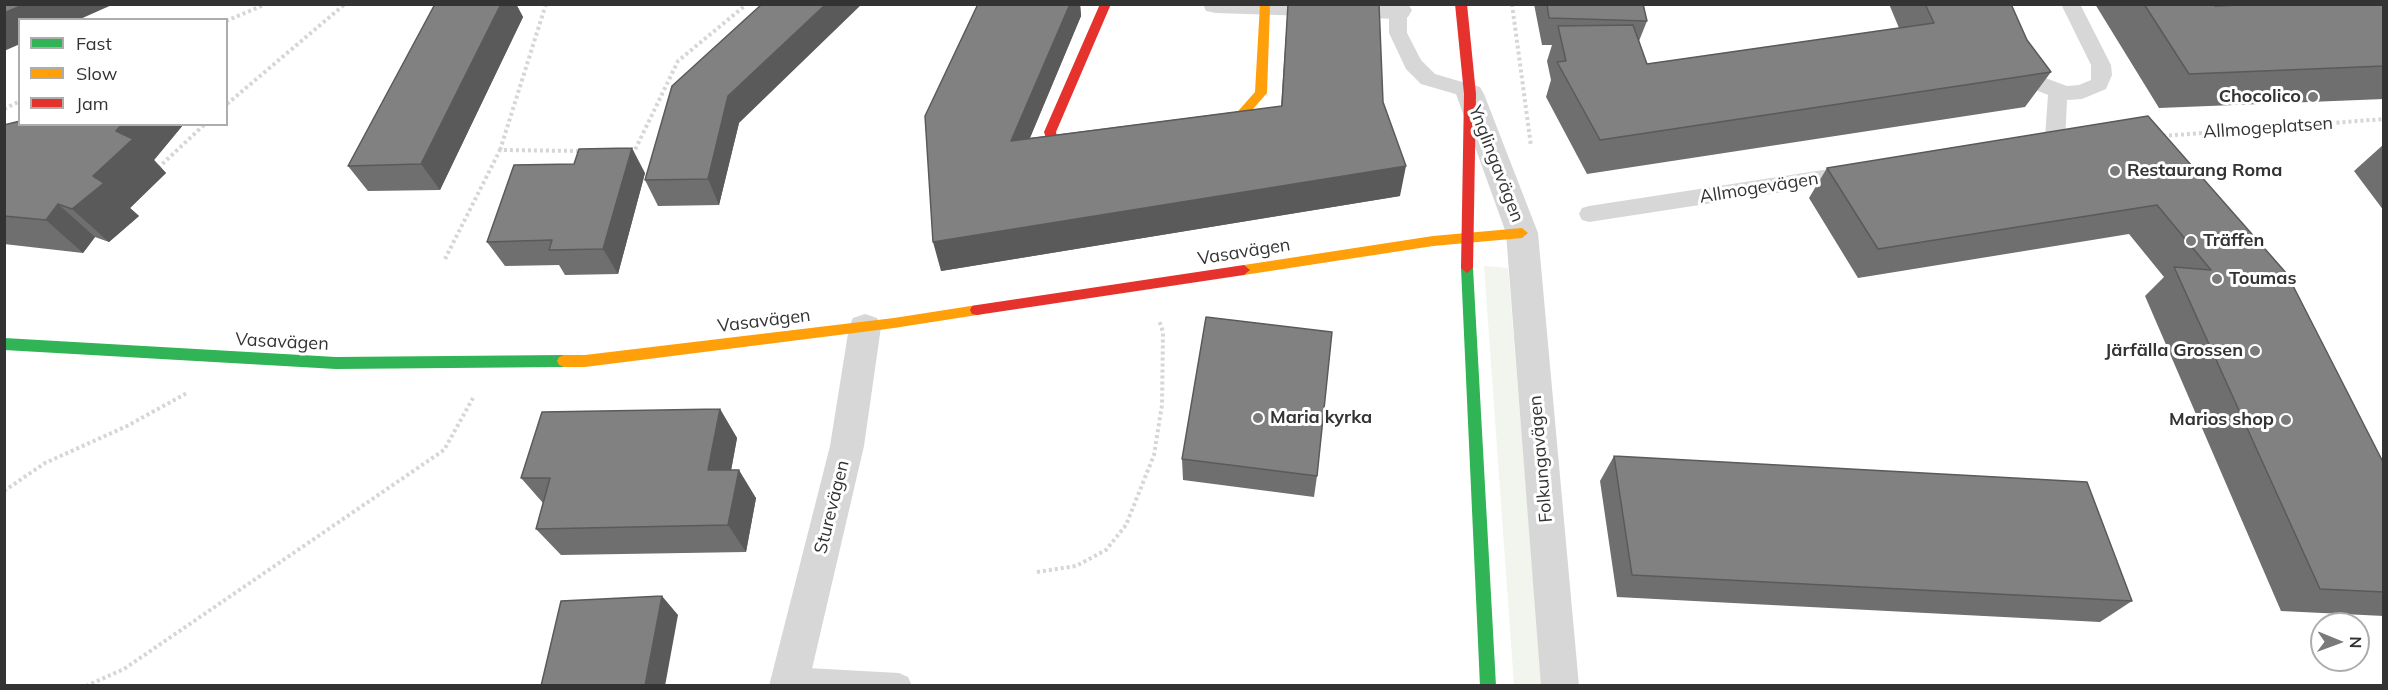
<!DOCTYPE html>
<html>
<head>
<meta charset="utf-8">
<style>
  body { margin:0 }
  #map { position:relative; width:2388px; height:690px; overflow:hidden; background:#fff; font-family:Mulish,sans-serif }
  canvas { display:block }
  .frame { position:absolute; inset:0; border:6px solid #333; pointer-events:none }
  .legend { position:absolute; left:18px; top:18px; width:210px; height:108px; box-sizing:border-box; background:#fff; border:2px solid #adadad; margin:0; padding:8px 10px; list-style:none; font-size:18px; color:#333 }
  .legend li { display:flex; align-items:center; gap:12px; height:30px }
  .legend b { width:30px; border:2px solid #adadad }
  .north { position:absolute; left:2310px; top:612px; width:60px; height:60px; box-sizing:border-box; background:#fff; border:2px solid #adadad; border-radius:50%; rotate:91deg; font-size:16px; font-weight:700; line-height:24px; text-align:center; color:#333 }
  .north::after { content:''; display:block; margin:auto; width:21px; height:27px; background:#7a7a7a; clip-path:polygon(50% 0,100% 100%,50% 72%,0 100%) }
</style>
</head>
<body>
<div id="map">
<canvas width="2388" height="690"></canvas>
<div class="frame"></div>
<ul class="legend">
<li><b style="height:8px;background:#30b455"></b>Fast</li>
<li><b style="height:8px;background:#ff9f0a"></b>Slow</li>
<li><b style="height:8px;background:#e5322d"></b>Jam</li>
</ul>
<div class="north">N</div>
</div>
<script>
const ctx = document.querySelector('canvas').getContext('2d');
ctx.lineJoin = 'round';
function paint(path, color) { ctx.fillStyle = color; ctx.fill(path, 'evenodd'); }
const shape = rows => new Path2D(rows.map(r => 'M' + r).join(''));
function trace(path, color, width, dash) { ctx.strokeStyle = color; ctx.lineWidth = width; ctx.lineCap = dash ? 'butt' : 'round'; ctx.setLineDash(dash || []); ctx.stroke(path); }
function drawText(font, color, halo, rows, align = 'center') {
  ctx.font = font + ' Mulish,sans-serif'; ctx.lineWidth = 6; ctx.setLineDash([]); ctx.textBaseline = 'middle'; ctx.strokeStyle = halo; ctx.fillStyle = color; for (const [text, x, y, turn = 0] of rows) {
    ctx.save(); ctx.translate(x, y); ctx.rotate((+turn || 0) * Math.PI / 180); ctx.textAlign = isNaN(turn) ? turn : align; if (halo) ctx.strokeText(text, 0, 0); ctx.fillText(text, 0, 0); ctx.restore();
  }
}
paint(shape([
  [1484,266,1508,268,1542,685,1514,685]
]), '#f1f5ed');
trace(shape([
  [1512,4,1531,146],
  [226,21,266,4],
  [227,104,345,4],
  [4,109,20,101],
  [2163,136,2384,119],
  [500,150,546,4],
  [631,152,634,152,678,61,747,4],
  [158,168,205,124],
  [445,259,500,150,582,151],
  [4,491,45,463,127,426,187,393],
  [1037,572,1076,566,1106,550,1126,525,1154,455,1162,405,1163,332,1159,320],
  [86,686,124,669,444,450,473,398]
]), '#d6d6d6', 4, [3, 3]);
paint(shape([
  [1389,4,1407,4,1407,33,1421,60,1435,74,1476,86,1479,91,1476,96,1469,98,1421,84,1406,69,1389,33,1389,4],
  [2061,4,2080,4,2111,65,2112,75,2106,89,2082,99,2067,100,2065,143,2062,148,2039,152,2032,150,2029,145,2032,140,2045,137,2048,95,2026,86,2007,66,2010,61,2017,59,2024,61,2040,76,2067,86,2079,85,2091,80,2091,65,2061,4],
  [1849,166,1856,169,1859,174,1856,179,1849,182,1589,222,1582,220,1579,214,1582,208,1589,206,1849,166],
  [789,667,899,673,908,677,912,686,778,686,776,680,780,671,789,667]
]), '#d7d7d7');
paint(shape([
  [1203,4,1408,4,1412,10,1408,17,1398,19,1216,13,1206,11,1203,4],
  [1470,84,1480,87,1484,94,1538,233,1579,686,1541,686,1506,233,1456,94,1460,87,1470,84],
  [865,314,877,318,881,327,864,446,808,686,769,686,830,446,849,327,853,318,865,314]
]), '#d7d7d7');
paint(shape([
  [1467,263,1473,268,1496,686,1480,686,1461,268,1467,263],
  [4,338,336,357,564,355,569,357,571,361,569,365,564,367,336,369,4,350,4,338]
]), '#30b455');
paint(shape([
  [1260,4,1268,4,1270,7,1267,93,1239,125,1206,130,1202,129,1200,126,1202,123,1232,118,1255,92,1260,4],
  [1522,228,1528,233,1522,238,1433,246,1244,275,1238,270,1244,265,1433,236,1522,228],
  [977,305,982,306,984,310,982,314,977,315,894,328,585,367,564,367,559,365,557,361,559,357,564,355,585,355,894,318,977,305]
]), '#ff9f0a');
paint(shape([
  [1100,4,1111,4,1056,132,1057,137,1073,140,1089,138,1095,142,1089,146,1073,148,1048,144,1044,132,1100,4],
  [1455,4,1467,4,1476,94,1473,268,1467,273,1461,268,1464,94,1455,4],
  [1244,265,1250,270,1244,275,977,315,972,314,970,310,972,306,977,305,1244,265]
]), '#e5322d');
paint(shape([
  [435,4,516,4,523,17,440,190,368,191,348,166],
  [978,4,1080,4,1081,16,1030,138,1281,106,1288,4,1383,102,1400,196,941,271],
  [1534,4,1643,4,1647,21,1639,41,1647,64,1899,28,1889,4,2011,4,2027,40,2051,72,2025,107,1587,174,1546,97,1551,80,1547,61,1552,45,1542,45],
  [2095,4,2214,4,2215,6,2384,4,2384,99,2159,108],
  [2148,116,2384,464,2384,616,2281,611,2145,296,2164,277,2129,234,1858,278,1809,198,1827,168],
  [739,123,719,205,658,206,645,180],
  [182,124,183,125,154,160,166,173,130,208,139,216,109,242,95,237,83,253,4,244,4,125],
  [2384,144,2384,211,2354,171],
  [645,173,618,274,565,275,559,265,505,266,487,242],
  [720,409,737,438,731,470,756,498,746,552,561,555,536,529,543,503,521,478],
  [1614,456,2132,601,2100,622,1617,597,1600,481],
  [1182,459,1317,476,1314,497,1183,480]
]), '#6f6f6f');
paint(shape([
  [25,4,114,4,78,20,20,20,20,44,4,51,4,13],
  [501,4,516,4,523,17,440,190,421,164],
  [826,4,862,4,739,123,719,205,708,179,728,96],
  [1070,4,1080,4,1081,16,1016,171,1011,141],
  [122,124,183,125,154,160,166,173,130,208,139,216,109,242,72,209,93,176,116,131],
  [632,148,645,173,618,274,603,249],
  [1406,166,1400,196,941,271,933,242],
  [58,204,95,237,83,253,46,220],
  [720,409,737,438,726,498,708,470],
  [739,470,756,498,746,552,728,525],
  [662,596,678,615,665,686,645,686]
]), '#5a5a5a');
const building = shape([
  [4,4,25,4,4,13,4,4],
  [435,4,501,4,421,164,348,166,435,4],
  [762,4,826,4,728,96,708,179,645,180,672,86,762,4],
  [978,4,1070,4,1011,141,1282,106,1288,4,1379,4,1383,102,1406,166,933,242,925,116,978,4],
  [1547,4,1643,4,1647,21,1549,18,1547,4],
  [1925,4,2011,4,2027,40,2051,72,1600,140,1557,62,1566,61,1558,26,1633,25,1647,64,1934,23,1925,4],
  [2144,4,2214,4,2215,6,2265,4,2384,4,2384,66,2189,74,2144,4],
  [2148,116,2287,274,2384,464,2384,592,2320,589,2174,267,2211,270,2157,205,1878,249,1827,168,2148,116],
  [20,121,20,124,122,124,116,131,133,139,93,176,104,183,72,209,58,204,46,220,4,216,4,125,20,121],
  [632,148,603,249,549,250,552,240,487,242,514,165,574,164,579,149,632,148],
  [1206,317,1332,332,1317,476,1182,459,1206,317],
  [720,409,708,470,739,470,728,525,536,529,550,478,521,478,542,412,720,409],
  [1614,456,2087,482,2132,601,1632,575,1614,456],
  [662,596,645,686,541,686,561,601,662,596]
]);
paint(building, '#818181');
trace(building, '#5a5a5a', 1.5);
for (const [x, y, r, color] of [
  [2313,97,6,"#7a7a7a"],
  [2115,171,6,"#7a7a7a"],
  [2191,241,6,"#7a7a7a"],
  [2217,279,6,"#7a7a7a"],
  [2255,351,6,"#7a7a7a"],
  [1258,418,6,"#7a7a7a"],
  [2286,420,6,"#7a7a7a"]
]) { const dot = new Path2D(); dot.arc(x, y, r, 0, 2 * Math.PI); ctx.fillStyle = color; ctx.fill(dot); trace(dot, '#fff', 2); }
drawText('bold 18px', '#333', '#fff', [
  ["Chocolico",2301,97,"right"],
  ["Restaurang Roma",2127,171],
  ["Träffen",2203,241],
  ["Toumas",2229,279],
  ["Järfälla Grossen",2243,351,"right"],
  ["Maria kyrka",1270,418],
  ["Marios shop",2274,420,"right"]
], 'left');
drawText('18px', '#333', '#fff', [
  ["Allmogeplatsen",2268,128,-4],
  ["Ynglingavägen",1496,164,69],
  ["Allmogevägen",1759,188,-9],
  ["Vasavägen",1244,252,-9],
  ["Vasavägen",764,321,-7],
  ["Vasavägen",282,342,3],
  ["Folkungavägen",1541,459,-95],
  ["Sturevägen",832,507,-76]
]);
</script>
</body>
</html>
